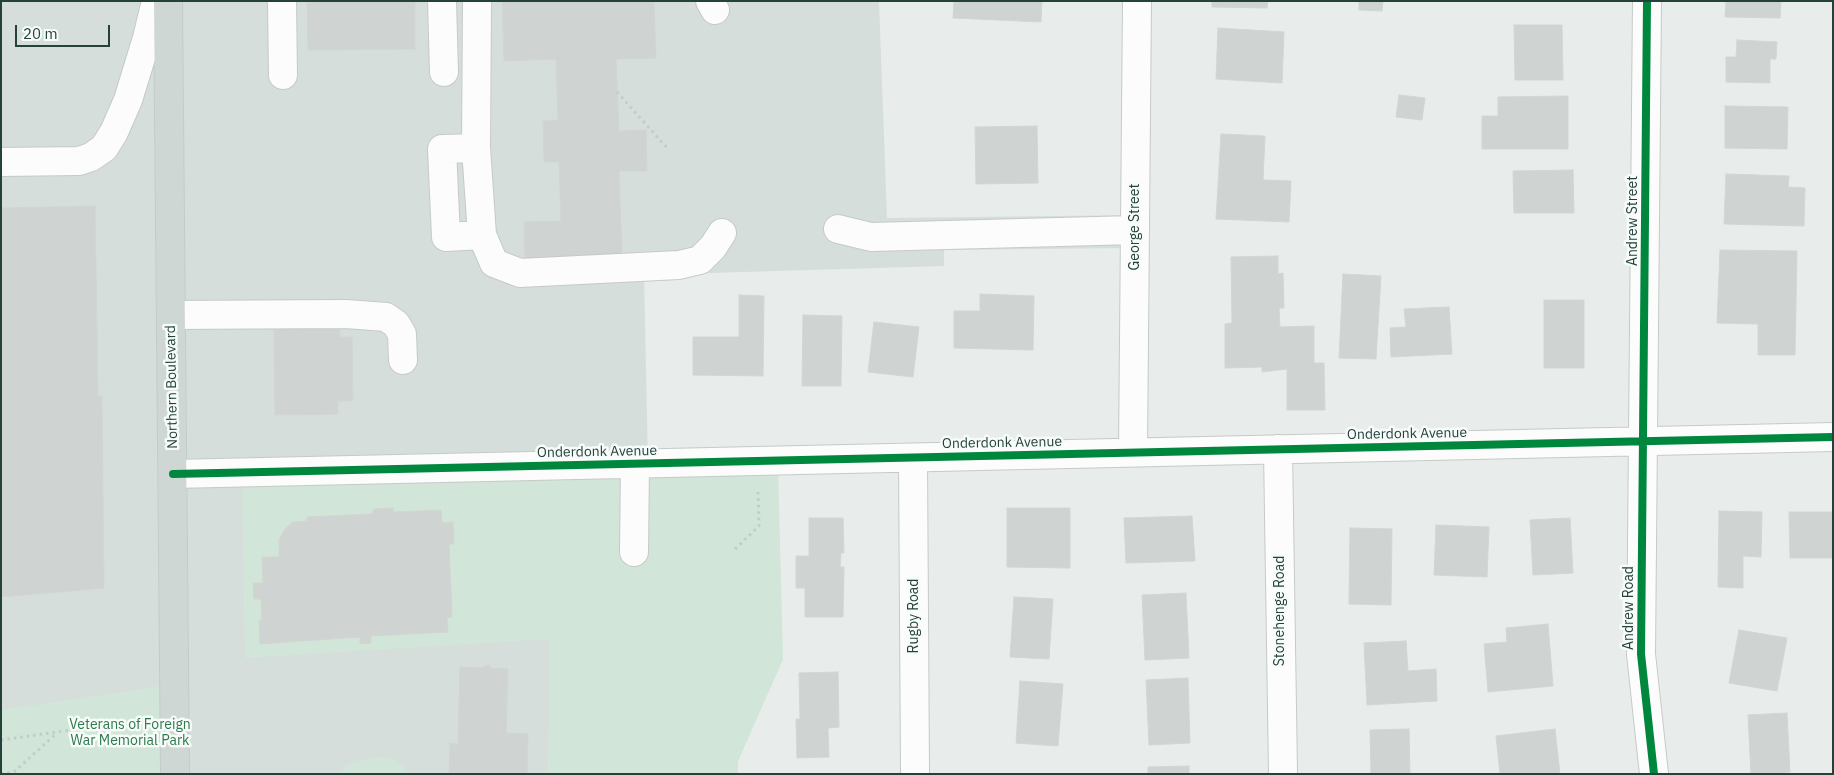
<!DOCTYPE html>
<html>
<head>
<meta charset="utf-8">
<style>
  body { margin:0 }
  #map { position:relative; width:1834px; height:775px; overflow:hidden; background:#e8edeb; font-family:"IBM Plex Sans",sans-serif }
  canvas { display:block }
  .frame { position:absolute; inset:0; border:2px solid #24423a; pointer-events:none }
  .scale { position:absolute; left:15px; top:25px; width:95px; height:22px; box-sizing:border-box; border:2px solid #24423a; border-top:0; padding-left:6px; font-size:15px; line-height:18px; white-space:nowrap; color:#24423a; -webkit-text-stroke:4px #f7fbf9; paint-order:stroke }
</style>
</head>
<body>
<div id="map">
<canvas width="1834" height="775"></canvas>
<div class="frame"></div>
<div class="scale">20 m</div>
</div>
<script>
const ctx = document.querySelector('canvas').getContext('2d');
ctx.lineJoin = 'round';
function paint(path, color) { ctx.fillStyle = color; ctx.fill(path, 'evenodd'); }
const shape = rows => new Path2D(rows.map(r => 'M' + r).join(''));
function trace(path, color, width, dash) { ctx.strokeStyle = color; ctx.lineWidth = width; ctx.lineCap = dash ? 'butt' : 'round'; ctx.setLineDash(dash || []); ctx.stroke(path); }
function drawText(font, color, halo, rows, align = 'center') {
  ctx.font = font + ' "IBM Plex Sans",sans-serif'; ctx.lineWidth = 5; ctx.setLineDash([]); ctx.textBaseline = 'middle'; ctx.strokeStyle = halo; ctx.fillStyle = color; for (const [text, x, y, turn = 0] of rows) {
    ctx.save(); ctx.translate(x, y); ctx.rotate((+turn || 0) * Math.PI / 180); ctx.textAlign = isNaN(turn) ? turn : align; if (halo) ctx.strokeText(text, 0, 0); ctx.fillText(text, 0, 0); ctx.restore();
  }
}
paint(shape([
  [1,1,879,1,887,218,1135,215,1135,248,944,250,944,266,644,275,648,463,783,659,738,761,738,774,1,774]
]), '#d6dedb');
paint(shape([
  [778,465,783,659,738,761,738,774,548,774,550,639,245,658,242,481],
  [171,685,172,774,1,774,1,710],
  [380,757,393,759,402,764,409,774,338,774,345,766,357,761]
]), '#d1e6d8');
const building = shape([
  [307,1,415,1,415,49,308,50,307,1],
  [502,1,654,1,656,58,616,59,619,131,646,130,647,171,619,171,622,258,525,261,524,222,561,221,559,162,544,162,543,121,558,120,556,59,504,61,502,1],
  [954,1,1042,1,1041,22,953,18,954,1],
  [1212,1,1268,1,1267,8,1212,7,1212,1],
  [1359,1,1383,1,1382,11,1359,10,1359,1],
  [1726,1,1781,1,1780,18,1725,17,1726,1],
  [1514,25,1562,25,1563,80,1515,80,1514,25],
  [1218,28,1284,32,1282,83,1216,79,1218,28],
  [1737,40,1777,42,1776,59,1770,59,1770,83,1726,82,1726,57,1736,57,1737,40],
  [1399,95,1425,98,1422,120,1396,117,1399,95],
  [1568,96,1568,149,1482,149,1482,116,1498,116,1498,97,1568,96],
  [1725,106,1788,107,1787,149,1725,148,1725,106],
  [1037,126,1038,183,976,184,975,127,1037,126],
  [1221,134,1265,136,1263,180,1291,181,1289,222,1216,219,1221,134],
  [1573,170,1574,213,1514,213,1513,171,1573,170],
  [1726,174,1789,176,1788,187,1805,188,1804,226,1724,224,1726,174],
  [95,206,98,396,1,397,1,208,95,206],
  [1720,250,1797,251,1795,355,1758,355,1758,324,1717,323,1720,250],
  [1278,256,1278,274,1283,273,1284,308,1279,308,1280,327,1314,326,1314,363,1324,363,1325,410,1287,410,1287,369,1262,372,1262,367,1225,368,1225,324,1232,323,1231,257,1278,256],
  [1343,274,1381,276,1376,359,1339,358,1343,274],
  [980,294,1034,296,1033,350,954,348,954,311,980,311,980,294],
  [739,295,764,296,763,376,693,375,693,337,739,337,739,295],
  [1544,300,1584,300,1584,368,1544,368,1544,300],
  [1449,307,1452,354,1391,357,1390,328,1406,327,1404,309,1449,307],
  [803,315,842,316,841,386,802,386,803,315],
  [874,322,919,327,913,377,868,372,874,322],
  [274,325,340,326,340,337,352,337,353,401,338,401,338,414,275,415,274,325],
  [102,396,104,588,1,597,1,397,102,396],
  [393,508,393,512,441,510,442,523,453,522,454,544,449,544,452,617,447,618,448,632,371,636,371,643,360,644,360,637,260,644,259,620,262,620,261,599,254,599,253,583,263,583,262,557,279,557,279,540,285,529,293,522,307,521,307,517,372,514,374,509,393,508],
  [1007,508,1070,508,1070,568,1007,567,1007,508],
  [1719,511,1762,512,1761,557,1743,556,1743,588,1718,587,1719,511],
  [1789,512,1833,512,1833,558,1790,558,1789,512],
  [1192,516,1195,561,1126,563,1124,518,1192,516],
  [809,518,843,518,844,553,841,553,840,567,844,567,843,617,805,617,805,588,796,588,796,556,809,556,809,518],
  [1570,518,1573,573,1533,575,1530,520,1570,518],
  [1436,525,1489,527,1487,577,1434,575,1436,525],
  [1350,528,1392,529,1391,605,1349,604,1350,528],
  [1186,593,1189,658,1145,660,1142,595,1186,593],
  [1014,597,1053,599,1049,659,1010,657,1014,597],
  [1548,624,1553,686,1488,692,1484,644,1507,642,1506,628,1548,624],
  [1739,630,1787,638,1777,691,1729,683,1739,630],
  [1406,641,1408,671,1436,669,1437,701,1367,705,1364,643,1406,641],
  [490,665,490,668,508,669,506,733,528,734,527,774,449,774,450,743,458,744,460,667,484,668,484,666,490,665],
  [838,672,839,727,828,728,829,757,797,758,796,719,800,719,799,673,838,672],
  [1188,678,1190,743,1149,745,1146,680,1188,678],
  [1020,681,1063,684,1058,746,1016,743,1020,681],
  [1787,713,1790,772,1751,774,1748,715,1787,713],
  [1409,729,1410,774,1371,774,1370,730,1409,729],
  [1555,729,1560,774,1500,774,1496,736,1555,729],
  [1189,766,1189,774,1148,774,1148,767,1189,766]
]);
paint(building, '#cfd4d2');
trace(building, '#d1d6d4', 1);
const minor = shape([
  [282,1,283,75],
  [442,1,444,72],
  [477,1,476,148,482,235,494,263,520,273,679,265,700,260,713,247,722,233],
  [710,1,715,10],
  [1647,1,1641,654,1654,774],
  [476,148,442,149,446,237,482,235],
  [1,162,79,161,91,157,104,148,114,132,128,100,147,38,156,1],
  [838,229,871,237,1135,230],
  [171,315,346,314,386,317,396,324,402,334,403,360],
  [1278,449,1283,774],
  [1133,452,1137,1],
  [913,458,915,774],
  [173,474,1833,437],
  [634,552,635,464]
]);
const major = shape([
  [168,1,175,774]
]);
trace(minor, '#c5cac8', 30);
trace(major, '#c3ccc9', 30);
trace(shape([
  [617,92,669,150],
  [735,549,759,526,758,492],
  [1,740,113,724],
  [1,774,14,772,57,733]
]), '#c3ccca', 3, [2.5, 4]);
trace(minor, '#fcfcfc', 28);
trace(major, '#cfd7d5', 28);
trace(shape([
  [1647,1,1641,654,1654,774],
  [173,474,1833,437]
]), '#00873e', 8);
drawText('14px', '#24423a', '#f7fbf9', [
  ["Andrew Street",1633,221,-90],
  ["George Street",1135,227,-90],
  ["Northern Boulevard",172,387,-91],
  ["Onderdonk Avenue",1407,434,-1],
  ["Onderdonk Avenue",1002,443,-1],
  ["Onderdonk Avenue",597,452,-1],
  ["Andrew Road",1629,608,-90],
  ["Stonehenge Road",1280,611,-90],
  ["Rugby Road",914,616,-90]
]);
drawText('14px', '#2d7a4b', '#f7fbf9', [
  ["Veterans of Foreign",130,725],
  ["War Memorial Park",130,741]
]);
</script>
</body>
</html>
